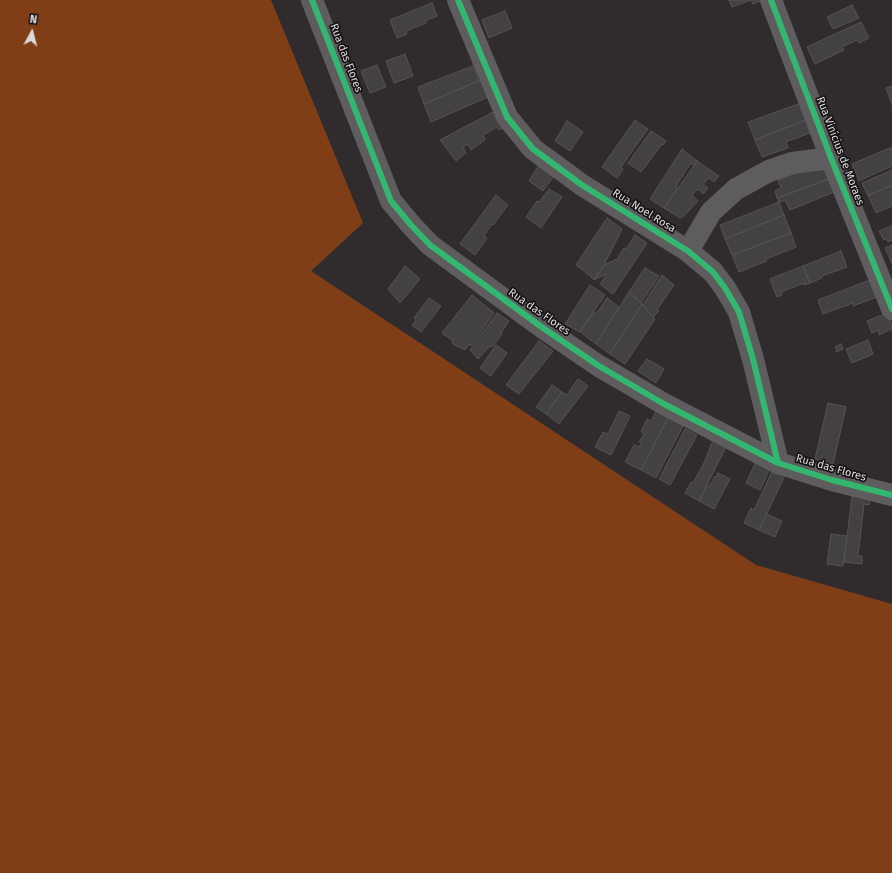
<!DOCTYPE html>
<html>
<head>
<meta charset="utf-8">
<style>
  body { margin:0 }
  #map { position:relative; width:892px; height:873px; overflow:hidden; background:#302c2e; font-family:"Fira Sans",sans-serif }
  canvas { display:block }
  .north { position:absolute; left:12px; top:12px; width:40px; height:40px; -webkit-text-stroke:3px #171416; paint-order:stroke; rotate:7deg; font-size:11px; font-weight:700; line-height:16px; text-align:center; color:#dedadc }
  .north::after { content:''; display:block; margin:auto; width:14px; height:18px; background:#dedadc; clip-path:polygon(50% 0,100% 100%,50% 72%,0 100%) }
</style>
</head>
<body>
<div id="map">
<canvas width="892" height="873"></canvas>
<div class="north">N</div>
</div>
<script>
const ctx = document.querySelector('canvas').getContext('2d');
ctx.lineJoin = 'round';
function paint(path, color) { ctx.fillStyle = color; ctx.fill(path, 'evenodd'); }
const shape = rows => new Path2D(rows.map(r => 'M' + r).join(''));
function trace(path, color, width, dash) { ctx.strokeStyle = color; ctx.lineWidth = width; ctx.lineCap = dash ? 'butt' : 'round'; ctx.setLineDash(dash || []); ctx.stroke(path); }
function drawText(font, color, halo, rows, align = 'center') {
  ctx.font = font + ' "Fira Sans",sans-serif'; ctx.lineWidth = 3.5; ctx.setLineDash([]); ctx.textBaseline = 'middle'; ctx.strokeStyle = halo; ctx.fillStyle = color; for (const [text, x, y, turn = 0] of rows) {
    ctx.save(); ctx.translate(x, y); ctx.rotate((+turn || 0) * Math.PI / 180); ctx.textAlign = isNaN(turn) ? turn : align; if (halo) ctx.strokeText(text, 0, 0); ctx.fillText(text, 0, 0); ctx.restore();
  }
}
paint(shape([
  [0,0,271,0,363,223,311,271,756,565,892,604,892,873,0,873]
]), '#803e17');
const building = shape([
  [729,0,751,0,732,7,729,0],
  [751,0,763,0,753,4,751,0],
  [432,3,437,16,425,21,426,23,406,31,407,34,397,38,390,20,432,3],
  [852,5,859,18,833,29,827,17,852,5],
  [505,11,512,28,489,38,482,20,505,11],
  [861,22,869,38,859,43,857,40,842,47,844,50,815,64,807,47,861,22],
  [405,54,413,76,394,83,386,61,405,54],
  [377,65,386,87,370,93,361,71,377,65],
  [473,66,479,81,424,104,418,87,473,66],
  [481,80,488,97,431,122,424,104,481,80],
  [892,86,892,105,886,88,892,86],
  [804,102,811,118,755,140,748,122,804,102],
  [495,111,504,127,499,130,497,127,483,135,485,140,471,150,468,144,463,147,466,153,456,161,440,140,495,111],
  [811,118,815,131,786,142,788,148,762,157,755,140,811,118],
  [635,120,648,129,621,167,623,169,617,178,602,167,635,120],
  [567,121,583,132,570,151,555,141,567,121],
  [651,131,666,141,663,145,662,144,641,172,628,163,651,131],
  [892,147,892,166,859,181,852,164,892,147],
  [682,149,697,161,694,165,691,163,676,186,678,188,664,208,650,199,682,149],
  [828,160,834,177,777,198,775,191,781,188,778,180,828,160],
  [697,161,719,176,714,182,709,178,703,184,708,188,703,194,698,189,692,195,698,201,684,216,680,218,664,208,697,161],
  [540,163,556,173,543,191,529,181,540,163],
  [892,170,892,185,868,196,862,183,892,170],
  [834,177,839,190,790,210,785,200,779,202,777,198,834,177],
  [892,185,892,206,876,213,868,195,892,185],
  [549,189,562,197,541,228,526,217,537,201,539,202,549,189],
  [496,195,508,205,493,225,492,224,484,236,487,238,475,255,460,244,496,195],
  [779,202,784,215,725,239,720,225,779,202],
  [784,215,791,233,732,255,725,239,784,215],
  [607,218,622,229,604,265,594,280,590,276,576,265,607,218],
  [892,226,892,240,888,242,886,238,884,240,879,231,892,226],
  [791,233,796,247,766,259,767,261,739,272,732,255,791,233],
  [635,235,647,243,613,294,600,284,607,274,594,280,604,265,617,259,624,248,626,249,635,235],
  [892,245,892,264,885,248,892,245],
  [841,251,847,267,822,276,822,278,810,283,803,266,841,251],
  [405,266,420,279,400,303,388,289,405,266],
  [803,266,810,283,804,285,804,283,781,292,782,295,777,297,770,279,803,266],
  [645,268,659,276,641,303,629,292,645,268],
  [662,275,674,285,657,310,659,311,653,317,643,305,662,275],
  [875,278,882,295,853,306,853,303,823,314,818,300,875,278],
  [590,285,605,295,580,332,565,324,590,285],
  [629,292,642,304,610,354,596,344,629,292],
  [472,295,494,313,471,346,469,344,465,350,453,344,452,343,453,341,442,333,472,295],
  [429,298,441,306,421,332,412,325,416,320,414,318,429,298],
  [607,298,619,307,596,344,580,332,594,312,596,314,607,298],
  [642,304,655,319,625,364,610,354,642,304],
  [497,313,509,321,501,333,502,334,492,347,490,346,478,359,470,350,497,313],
  [887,313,892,325,892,329,879,335,878,330,872,333,867,321,887,313],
  [868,340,873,354,852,363,846,349,868,340],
  [539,341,553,351,519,394,506,385,539,341],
  [841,344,843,349,837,352,835,347,841,344],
  [496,345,507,353,491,376,480,368,496,345],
  [647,359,664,369,656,383,638,371,647,359],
  [578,379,588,386,559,424,546,414,562,392,567,395,578,379],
  [552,385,562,392,546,414,536,407,552,385],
  [828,403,846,407,833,464,815,459,828,403],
  [658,408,670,414,641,470,625,462,634,445,639,447,641,443,639,442,644,434,641,432,647,419,651,421,658,408],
  [619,411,630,416,611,455,595,447,603,432,608,434,619,411],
  [670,414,685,422,656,478,641,470,670,414],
  [685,429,697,435,670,485,659,479,685,429],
  [713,440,727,445,699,501,685,493,691,482,693,483,704,463,713,440],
  [758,457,772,464,760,490,746,483,758,457],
  [774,467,786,473,759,530,744,523,751,508,754,510,774,467],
  [718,473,730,479,714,509,699,501,707,486,709,487,715,476,716,477,718,473],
  [852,496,870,499,869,505,864,504,858,556,862,556,862,564,844,562,852,496],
  [767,514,782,521,775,537,759,530,767,514],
  [831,534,847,536,843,566,827,564,831,534]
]);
paint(building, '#434143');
trace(building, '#555255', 1);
trace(shape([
  [312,0,391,201,411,225,430,245,543,328,599,366,664,404,778,463,832,480,892,495],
  [458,0,507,117,533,149,582,185,688,251,713,272,725,288,739,312,753,359,778,463],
  [771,0,831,158,892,309],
  [688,251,711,212,736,189,769,171,792,163,831,158]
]), '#5e5c5d', 22);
trace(shape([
  [312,0,391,201,411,225,430,245,543,328,599,366,664,404,778,463,832,480,892,495],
  [458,0,507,117,533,149,582,185,688,251,713,272,725,288,739,312,753,359,778,463],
  [771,0,831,158,892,309]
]), '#33b770', 6);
drawText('11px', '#dedadc', '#171416', [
  ["Rua das Flores",346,58,69],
  ["Rua Vinícius de Moraes",840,151,69],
  ["Rua Noel Rosa",644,211,32],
  ["Rua das Flores",539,312,35],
  ["Rua das Flores",831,468,16]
]);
</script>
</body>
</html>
